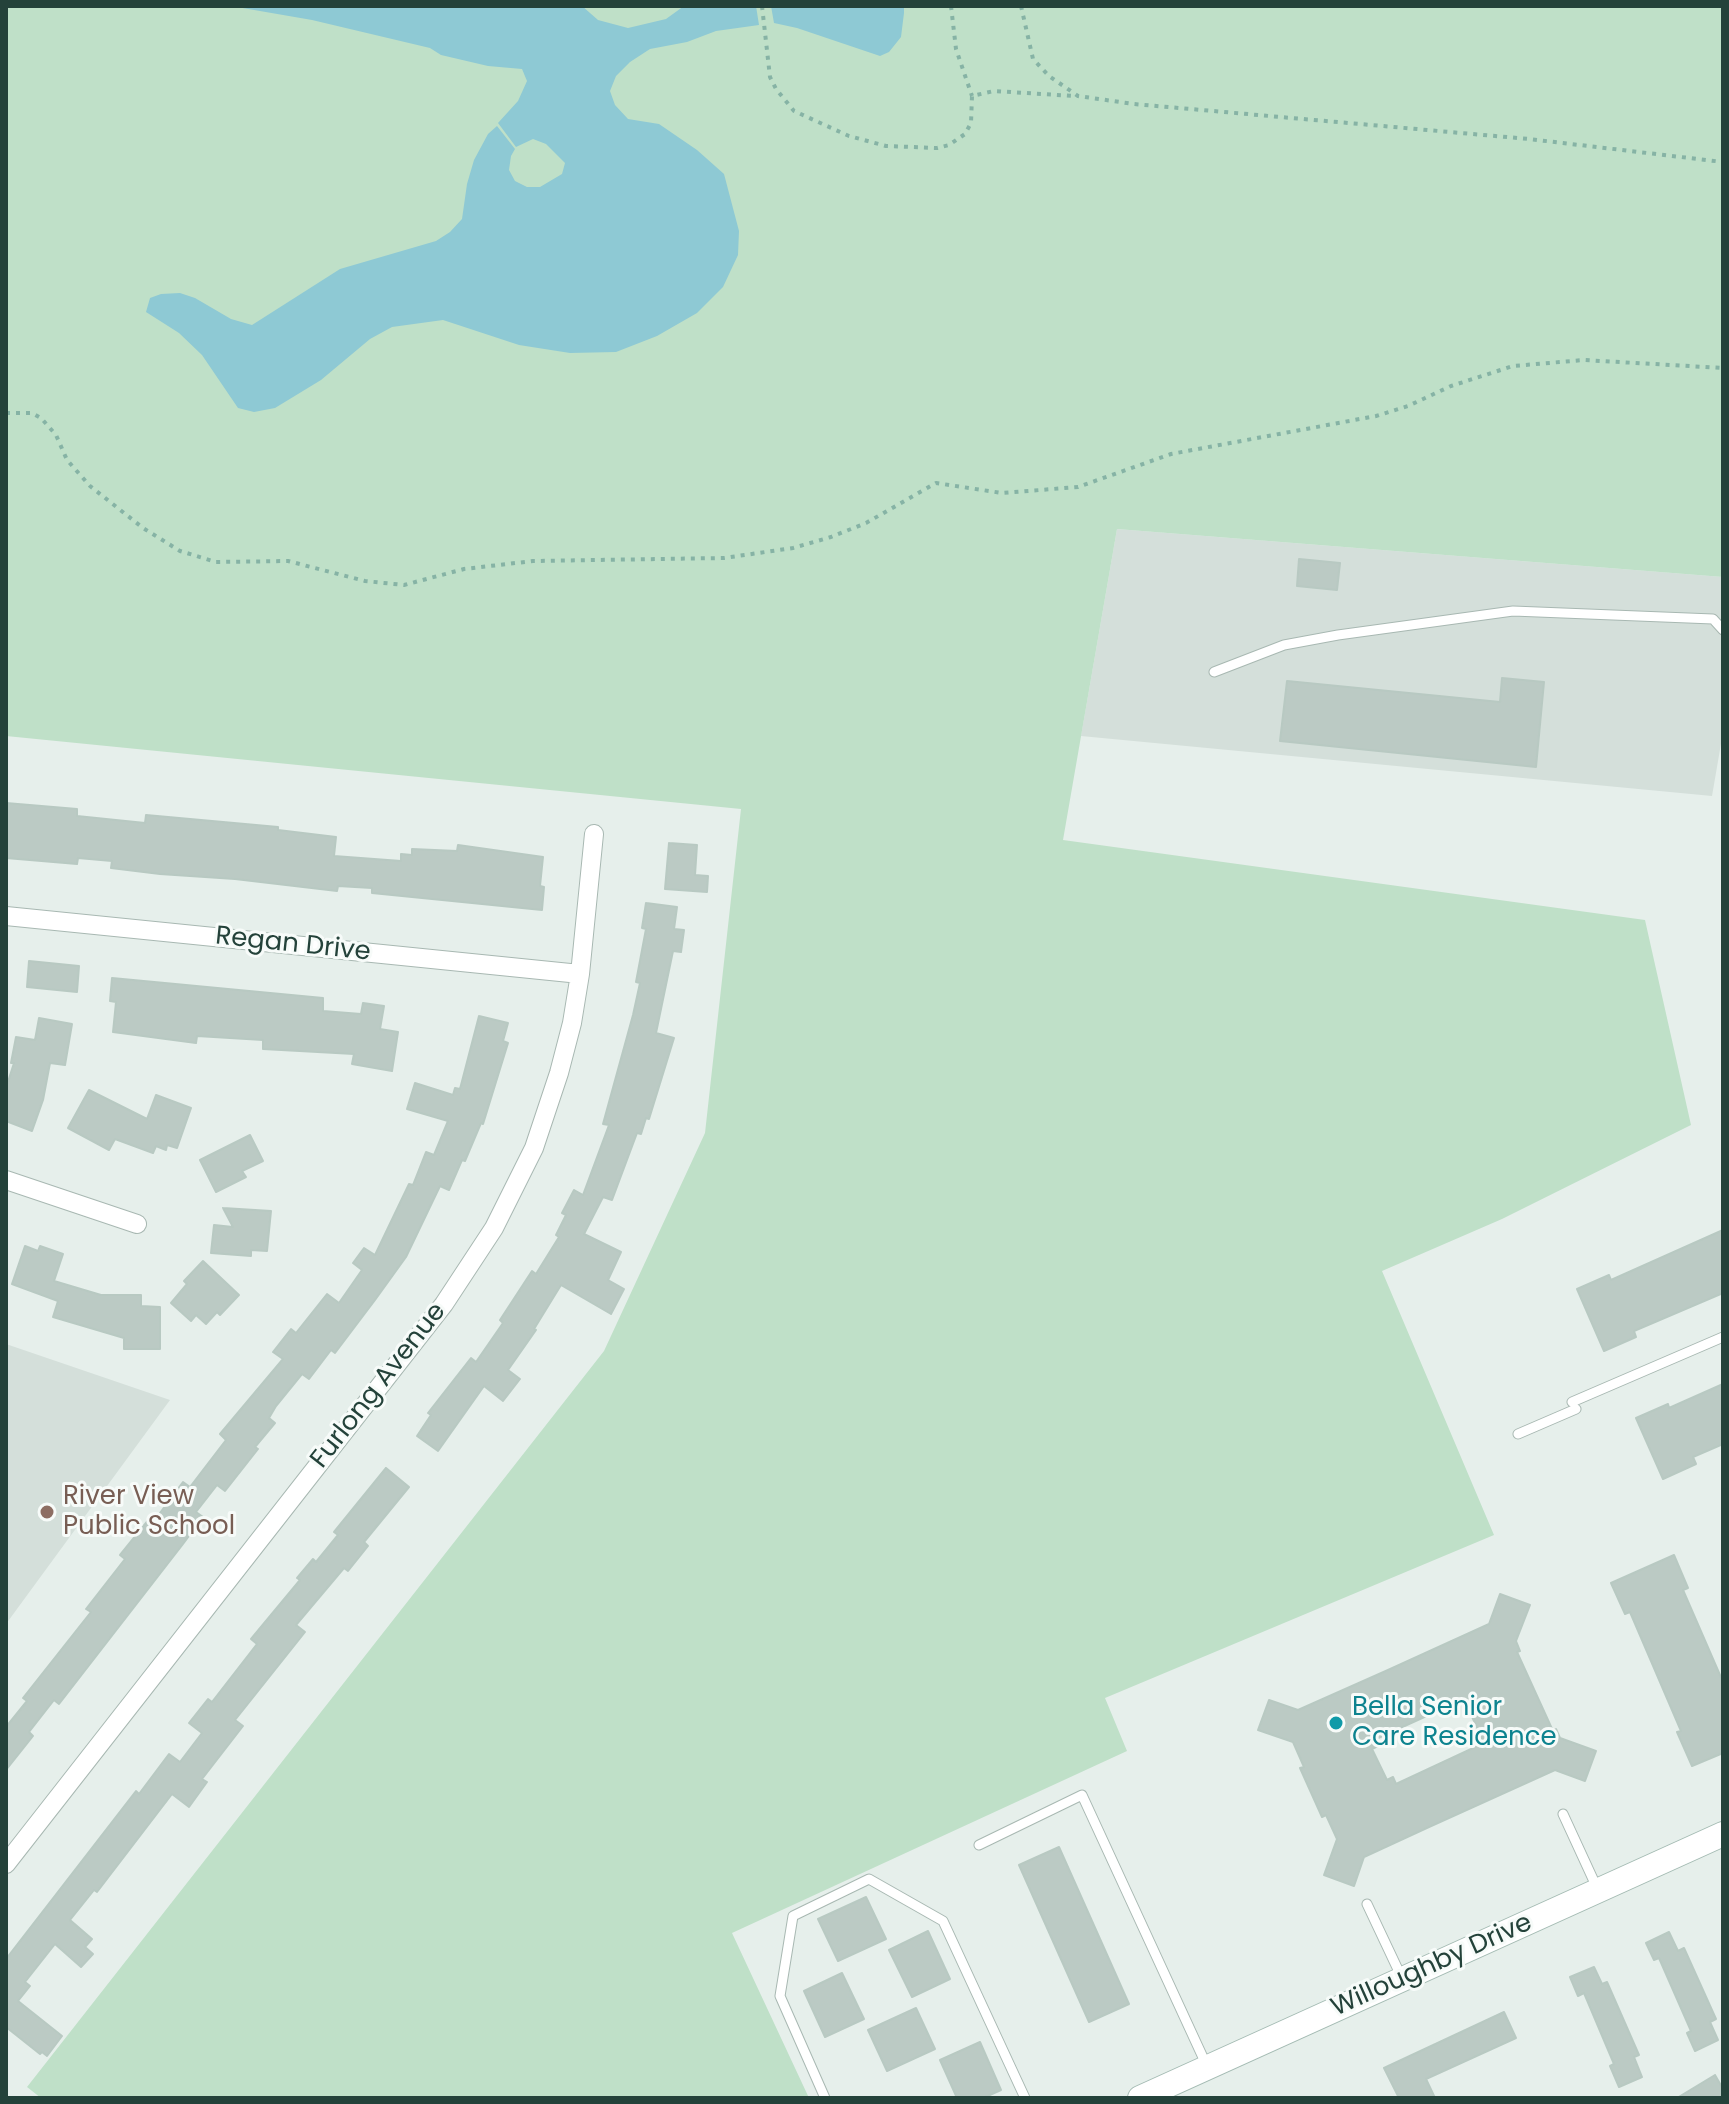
<!DOCTYPE html>
<html>
<head>
<meta charset="utf-8">
<style>
  body { margin:0 }
  #map { position:relative; width:1729px; height:2104px; overflow:hidden; background:#e6efeb; font-family:Poppins,sans-serif }
  canvas { display:block }
  .frame { position:absolute; inset:0; border:8px solid #24423a; pointer-events:none }
</style>
</head>
<body>
<div id="map">
<canvas width="1729" height="2104"></canvas>
<div class="frame"></div>
</div>
<script>
const ctx = document.querySelector('canvas').getContext('2d');
ctx.lineJoin = 'round';
function paint(path, color) { ctx.fillStyle = color; ctx.fill(path, 'evenodd'); }
const shape = rows => new Path2D(rows.map(r => 'M' + r).join(''));
function trace(path, color, width, dash) { ctx.strokeStyle = color; ctx.lineWidth = width; ctx.lineCap = dash ? 'butt' : 'round'; ctx.setLineDash(dash || []); ctx.stroke(path); }
function drawText(font, color, halo, rows, align = 'center') {
  ctx.font = font + ' Poppins,sans-serif'; ctx.lineWidth = 6; ctx.setLineDash([]); ctx.textBaseline = 'middle'; ctx.strokeStyle = halo; ctx.fillStyle = color; for (const [text, x, y, turn = 0] of rows) {
    ctx.save(); ctx.translate(x, y); ctx.rotate((+turn || 0) * Math.PI / 180); ctx.textAlign = isNaN(turn) ? turn : align; if (halo) ctx.strokeText(text, 0, 0); ctx.fillText(text, 0, 0); ctx.restore();
  }
}
paint(shape([
  [1117,529,1723,577,1723,732,1712,796,1081,736],
  [6,1344,170,1400,6,1624]
]), '#d4dfda');
paint(shape([
  [6,6,1723,6,1723,577,1117,529,1063,840,1645,920,1691,1125,1502,1219,1382,1271,1494,1535,1105,1698,1127,1751,732,1933,809,2098,41,2098,27,2087,604,1351,705,1133,741,809,6,736]
]), '#bfe0c8');
paint(shape([
  [231,6,582,6,598,20,628,28,666,19,684,6,756,6,759,25,716,31,687,42,650,49,630,62,616,76,610,91,615,105,628,119,659,124,697,150,724,174,739,231,738,255,723,287,697,313,657,336,616,352,570,353,519,345,443,320,392,327,370,339,321,380,275,408,254,412,238,408,202,355,179,333,146,312,150,298,161,294,180,293,195,298,231,319,252,325,340,269,436,241,450,232,462,219,467,184,474,160,488,134,497,126,515,149,511,156,509,170,515,181,527,187,540,187,562,174,565,163,546,144,533,139,516,147,498,123,518,101,527,81,522,69,488,66,441,55,430,48,312,20],
  [771,6,904,6,904,13,901,37,889,52,880,56,797,28,774,23]
]), '#8ec9d4');
const building = shape([
  [1299,559,1340,563,1337,590,1297,586,1299,559],
  [1502,678,1544,682,1536,767,1280,741,1287,681,1500,702,1502,678],
  [6,803,77,809,77,816,145,823,146,815,278,827,278,830,336,837,334,856,401,861,401,854,412,855,412,849,457,851,458,845,543,857,540,886,544,887,542,910,372,893,372,888,338,886,337,891,235,879,160,874,111,868,112,861,78,858,77,864,6,858,6,803],
  [669,843,697,845,695,875,708,876,707,892,665,889,669,843],
  [646,903,677,907,674,929,684,930,681,952,673,951,656,1033,674,1038,649,1119,646,1118,641,1134,637,1133,612,1200,603,1197,584,1234,621,1252,608,1280,624,1289,611,1314,561,1285,534,1329,536,1330,508,1370,520,1379,503,1401,484,1386,438,1451,417,1436,431,1415,428,1413,471,1358,476,1362,503,1323,500,1320,532,1271,536,1274,559,1237,556,1235,566,1215,562,1213,574,1190,583,1195,609,1125,603,1124,633,1015,640,983,636,982,646,929,642,928,646,903],
  [29,961,79,966,77,992,27,987,29,961],
  [112,978,323,998,323,1011,361,1014,363,1003,384,1006,380,1029,398,1032,392,1071,352,1064,354,1054,263,1049,263,1040,197,1036,196,1043,113,1032,116,1002,110,1001,112,978],
  [479,1016,508,1023,503,1041,508,1043,483,1124,481,1123,465,1161,462,1160,449,1190,440,1186,406,1257,375,1300,335,1353,331,1350,309,1379,302,1374,276,1406,269,1418,275,1423,255,1447,258,1449,225,1491,217,1485,196,1512,203,1517,183,1544,59,1704,54,1700,29,1732,33,1736,6,1770,6,1727,27,1701,23,1698,91,1612,86,1609,125,1559,120,1555,150,1518,154,1521,183,1482,190,1487,226,1440,220,1434,283,1359,273,1352,291,1329,296,1333,327,1294,339,1303,362,1270,353,1263,364,1248,375,1255,409,1184,413,1185,426,1152,434,1155,448,1121,407,1109,415,1083,453,1095,455,1088,460,1089,479,1016],
  [39,1018,72,1024,65,1065,50,1063,43,1100,32,1131,6,1121,6,1088,14,1063,11,1063,16,1037,35,1040,39,1018],
  [89,1090,147,1119,156,1095,191,1108,177,1148,167,1145,166,1150,156,1146,153,1153,115,1139,109,1150,68,1128,89,1090],
  [250,1135,263,1161,242,1171,246,1177,216,1192,200,1160,250,1135],
  [223,1208,271,1211,267,1251,251,1250,251,1256,211,1253,214,1225,233,1227,223,1208],
  [1723,1230,1723,1293,1634,1331,1636,1337,1604,1351,1577,1289,1609,1275,1611,1280,1723,1230],
  [25,1246,38,1251,40,1246,63,1254,54,1281,101,1295,141,1295,141,1306,160,1307,160,1349,124,1349,124,1338,53,1317,58,1301,12,1284,25,1246],
  [203,1261,239,1295,220,1315,217,1312,206,1324,196,1315,191,1321,171,1303,187,1284,184,1281,203,1261],
  [1723,1384,1723,1444,1693,1457,1696,1464,1663,1479,1636,1418,1668,1404,1669,1408,1723,1384],
  [386,1468,409,1487,364,1542,368,1546,348,1571,344,1568,296,1625,305,1632,235,1720,243,1726,202,1779,207,1782,189,1807,172,1794,97,1892,94,1890,70,1920,92,1939,85,1947,93,1954,81,1967,55,1944,25,1982,30,1986,18,2001,62,2036,47,2056,42,2052,40,2054,6,2027,6,1959,136,1791,139,1794,169,1754,180,1762,202,1733,189,1723,208,1699,212,1702,257,1644,251,1639,300,1580,297,1578,313,1559,316,1562,338,1535,334,1532,386,1468],
  [1674,1555,1688,1588,1683,1590,1723,1682,1723,1753,1692,1766,1677,1732,1681,1731,1630,1612,1625,1614,1611,1583,1674,1555],
  [1500,1594,1530,1605,1516,1641,1520,1651,1517,1652,1553,1731,1556,1729,1560,1738,1596,1751,1585,1781,1555,1770,1429,1827,1364,1857,1354,1886,1324,1875,1337,1839,1326,1815,1322,1817,1300,1768,1304,1767,1293,1742,1258,1730,1269,1700,1298,1710,1388,1670,1489,1624,1500,1594],
  [1464,1699,1484,1743,1396,1784,1393,1777,1387,1780,1372,1749,1378,1746,1376,1739,1464,1699],
  [1059,1847,1129,2004,1089,2022,1019,1865,1059,1847],
  [866,1897,886,1939,838,1961,818,1919,866,1897],
  [928,1931,950,1979,912,1997,889,1950,928,1931],
  [1669,1932,1678,1951,1684,1948,1716,2019,1710,2022,1718,2040,1695,2051,1687,2033,1691,2031,1659,1958,1654,1960,1646,1943,1669,1932],
  [1594,1967,1602,1984,1607,1982,1639,2055,1634,2057,1642,2077,1619,2087,1610,2066,1614,2064,1584,1993,1578,1996,1570,1977,1594,1967],
  [842,1973,864,2019,825,2037,804,1991,842,1973],
  [916,2008,935,2049,887,2071,868,2030,916,2008],
  [1504,2012,1516,2038,1426,2079,1435,2098,1399,2098,1384,2068,1504,2012],
  [980,2042,1001,2090,983,2098,957,2098,940,2060,980,2042],
  [1715,2075,1723,2089,1723,2098,1677,2098,1715,2075]
]);
paint(building, '#bbcac4');
trace(building, '#b8c9c2', 2);
const lane = shape([
  [1214,672,1284,645,1338,635,1513,611,1713,619,1723,630],
  [1572,1402,1723,1337],
  [1518,1434,1576,1409],
  [1563,1814,1598,1890],
  [979,1845,1082,1795,1206,2064],
  [1367,1904,1401,1976],
  [825,2098,780,1996,793,1916,869,1879,943,1921,1025,2098]
]);
const street = shape([
  [6,916,580,974],
  [6,1180,137,1224],
  [6,1864,444,1304,494,1228,534,1148,559,1073,572,1023,580,974,594,834]
]);
const secondary = shape([
  [1140,2098,1723,1834]
]);
trace(lane, '#a8b8b2', 11);
trace(street, '#a8b8b2', 20);
trace(secondary, '#a4bbb3', 26);
trace(shape([
  [762,6,770,77,776,89,794,111,849,136,886,146,937,148,949,145,965,134,971,123,972,96,994,91,1075,96],
  [951,6,956,49,972,96],
  [1021,6,1033,59,1049,76,1078,96,1134,104,1529,139,1723,162],
  [6,413,32,413,41,418,56,435,67,460,90,486,143,528,180,551,216,562,288,561,365,581,404,585,464,569,533,561,724,558,793,548,831,537,866,523,936,483,1002,493,1078,487,1171,454,1376,416,1408,406,1451,386,1513,366,1584,360,1723,368]
]), '#86b3a5', 4, [4, 6]);
trace(lane, '#fff', 9);
trace(street, '#fff', 18);
trace(secondary, '#fff', 24);
for (const [x, y, r, color] of [
  [47,1512,8,"#8d6e63"],
  [1336,1723,8,"#0f9aa8"]
]) { const dot = new Path2D(); dot.arc(x, y, r, 0, 2 * Math.PI); ctx.fillStyle = color; ctx.fill(dot); trace(dot, '#f7fbf9', 3); }
drawText('26px', '#24423a', '#f7fbf9', [
  ["Regan Drive",293,945,6],
  ["Furlong Avenue",379,1386,-52],
  ["Willoughby Drive",1432,1966,-24]
]);
drawText('26px', '#785e54', '#f7fbf9', [
  ["River View",63,1497],
  ["Public School",63,1527]
], 'left');
drawText('26px', '#0d838f', '#f7fbf9', [
  ["Bella Senior",1352,1708],
  ["Care Residence",1352,1738]
], 'left');
</script>
</body>
</html>
